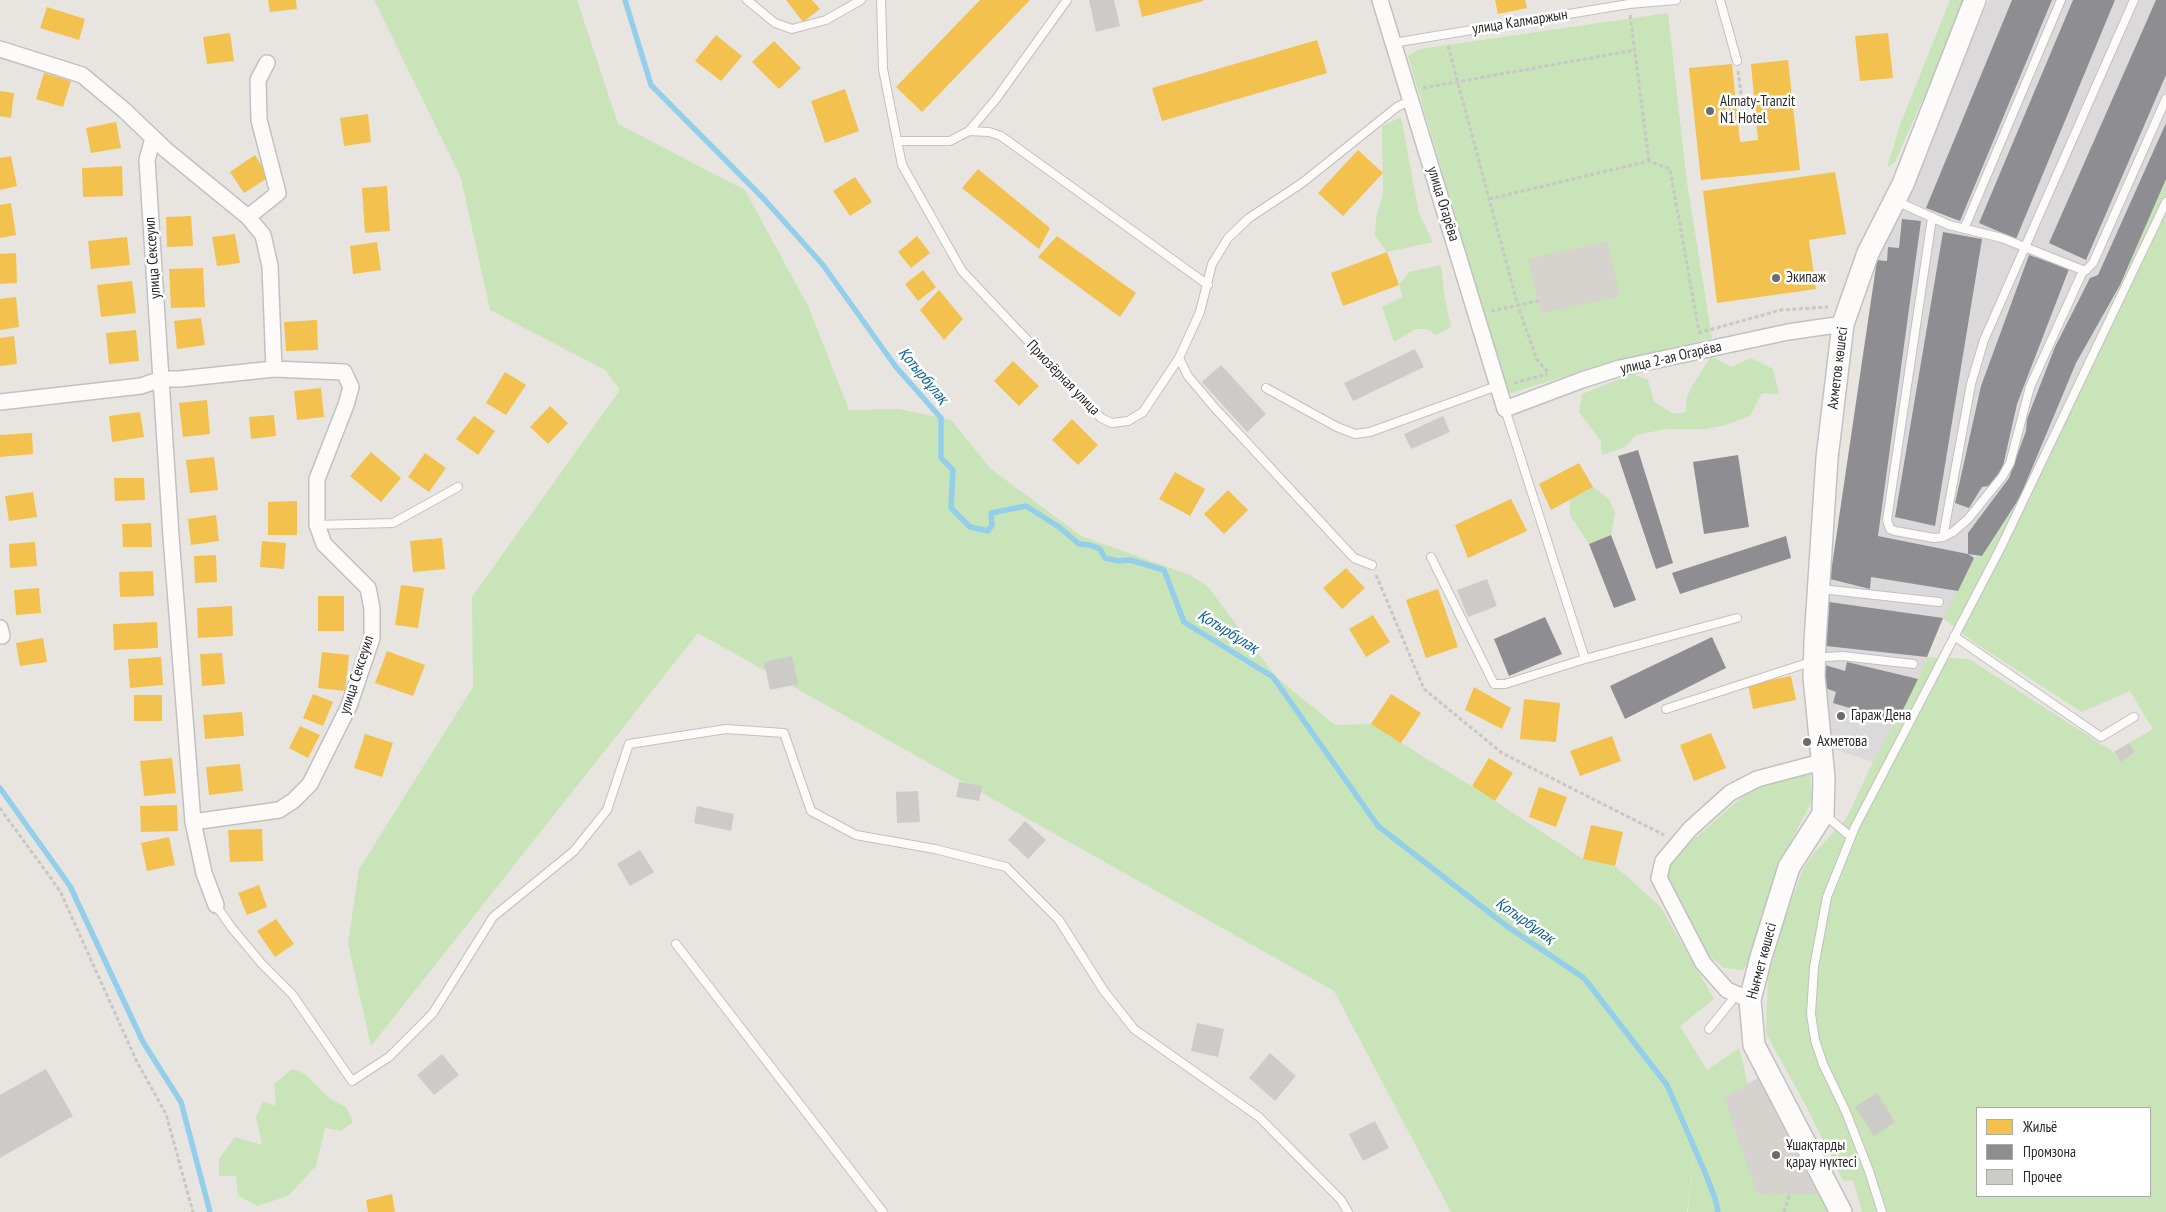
<!DOCTYPE html>
<html>
<head>
<meta charset="utf-8">
<style>
  body { margin:0 }
  #map { position:relative; width:2166px; height:1212px; overflow:hidden; background:#e8e5e0; font-family:"PT Sans Narrow",sans-serif }
  canvas { display:block }
  .legend { position:absolute; left:1976px; top:1107px; width:175px; height:90px; box-sizing:border-box; background:#fff; border:1px solid #aaa; margin:0; padding:6px 9px; list-style:none; font-size:15px; color:#2a2a2a }
  .legend li { display:flex; align-items:center; gap:10px; height:25px }
  .legend b { width:25px; border:1px solid #aaa }
</style>
</head>
<body>
<div id="map">
<canvas width="2166" height="1212"></canvas>
<ul class="legend">
<li><b style="height:14px;background:#f2c14e"></b>Жильё</li>
<li><b style="height:14px;background:#8d8d92"></b>Промзона</li>
<li><b style="height:14px;background:#cdcbc7"></b>Прочее</li>
</ul>
</div>
<script>
const ctx = document.querySelector('canvas').getContext('2d');
ctx.lineJoin = 'round';
function paint(path, color) { ctx.fillStyle = color; ctx.fill(path, 'evenodd'); }
const shape = rows => new Path2D(rows.map(r => 'M' + r).join(''));
function trace(path, color, width, dash) { ctx.strokeStyle = color; ctx.lineWidth = width; ctx.lineCap = dash ? 'butt' : 'round'; ctx.setLineDash(dash || []); ctx.stroke(path); }
function drawText(font, color, halo, rows, align = 'center') {
  ctx.font = font + ' "PT Sans Narrow",sans-serif'; ctx.lineWidth = 5; ctx.setLineDash([]); ctx.textBaseline = 'middle'; ctx.strokeStyle = halo; ctx.fillStyle = color; for (const [text, x, y, turn = 0] of rows) {
    ctx.save(); ctx.translate(x, y); ctx.rotate((+turn || 0) * Math.PI / 180); ctx.textAlign = isNaN(turn) ? turn : align; if (halo) ctx.strokeText(text, 0, 0); ctx.fillText(text, 0, 0); ctx.restore();
  }
}
paint(shape([
  [1989,0,2166,0,2166,179,2120,285,2020,497,1958,591,1943,618,1918,679,1873,762,1831,748,1820,686,1825,665,1830,579,1877,260]
]), '#dcd9db');
paint(shape([
  [374,0,577,0,618,124,745,190,809,308,849,410,899,409,951,420,991,469,1081,536,1190,575,1208,587,1276,677,1335,725,1371,724,1495,801,1583,859,1615,866,1660,906,1714,999,1680,1026,1707,1070,1739,1048,1748,1084,1724,1098,1822,1193,1832,1212,1688,1212,1693,1153,1687,1212,1451,1212,1334,991,698,633,371,1046,348,944,359,869,473,687,472,597,620,390,605,370,490,310,461,178],
  [1950,0,1967,0,1895,162,1887,168,1900,125],
  [1668,13,1687,183,1712,338,1602,365,1508,394,1408,56,1420,49],
  [1401,117,1419,213,1433,242,1387,252,1375,236,1376,217,1383,195,1382,126],
  [2166,179,2166,1212,1862,1212,1853,1180,1843,1181,1807,1108,1766,1033,1768,978,1784,922,1802,871,1812,855,1845,820,1850,811,1873,762,1918,679,1927,657,1969,659,2112,751,2121,762,2135,752,2129,743,2153,729,2130,691,2082,712,1972,641,1943,618,1974,558,1982,556,2020,497,2120,285],
  [1977,1108,2150,1108,2150,1196,1977,1196],
  [1441,265,1445,299,1451,327,1436,335,1427,329,1416,329,1394,342,1382,307,1403,297,1399,285,1409,272],
  [1711,356,1731,367,1751,358,1773,369,1779,394,1762,393,1750,416,1725,425,1706,429,1666,429,1636,435,1625,447,1602,455,1601,441,1579,412,1582,394,1633,374,1648,380,1654,402,1674,414,1686,412,1686,399,1692,386],
  [1593,487,1609,499,1615,513,1611,535,1589,544,1570,515,1570,500],
  [1810,773,1812,801,1778,866,1751,959,1743,970,1724,968,1707,954,1665,878,1668,862,1750,790],
  [292,1069,305,1074,329,1098,346,1107,353,1122,341,1131,325,1128,316,1166,288,1196,257,1206,238,1195,236,1176,219,1176,219,1159,235,1137,262,1145,256,1117,263,1101,276,1106,274,1084]
]), '#c8e4b8');
paint(shape([
  [1607,241,1620,296,1541,314,1528,259],
  [1761,1076,1822,1193,1757,1194,1724,1098]
]), '#d6d3ce');
paint(shape([
  [268,0,296,0,297,9,270,12],
  [786,0,812,0,820,9,803,22],
  [980,0,1030,0,922,112,896,87],
  [1138,0,1203,0,1203,1,1142,17],
  [1495,0,1525,0,1527,8,1498,14],
  [47,7,85,19,79,40,40,28],
  [230,33,234,61,207,64,203,37],
  [1888,33,1893,78,1860,81,1855,36],
  [716,35,742,56,721,81,695,61],
  [1317,40,1327,73,1162,121,1152,88],
  [774,41,801,68,779,89,752,62],
  [1788,60,1800,170,1701,180,1689,68,1732,64,1740,142,1758,140,1751,64],
  [44,73,71,81,63,107,36,99],
  [845,89,859,131,825,143,811,101],
  [0,91,14,93,11,118,0,116],
  [368,114,371,142,344,146,340,118],
  [116,122,121,148,91,153,86,128],
  [1358,150,1383,173,1343,216,1318,193],
  [255,155,269,177,244,193,230,172],
  [11,156,17,186,0,190,0,158],
  [122,166,123,196,83,197,82,168],
  [978,169,1050,228,1039,249,962,188],
  [1835,172,1846,234,1809,240,1816,289,1717,303,1703,191],
  [855,177,872,202,850,216,833,191],
  [387,186,390,231,365,233,362,188],
  [11,203,16,235,0,238,0,205],
  [191,216,193,246,167,247,166,217],
  [235,234,240,263,217,266,212,237],
  [917,236,930,253,911,268,898,252],
  [1057,236,1136,293,1120,317,1038,257],
  [127,237,130,265,91,269,88,241],
  [377,242,381,270,353,274,350,246],
  [1387,252,1399,285,1343,306,1331,273],
  [16,253,17,283,0,284,0,254],
  [203,268,205,307,171,308,169,269],
  [923,270,936,287,918,301,905,284],
  [132,281,136,313,101,317,97,285],
  [939,290,963,319,944,340,920,310],
  [16,297,19,327,0,330,0,299],
  [201,318,205,345,177,349,174,321],
  [317,320,318,350,286,351,284,322],
  [136,330,139,361,109,364,106,333],
  [14,336,17,364,0,366,0,338],
  [1013,361,1039,386,1019,406,994,381],
  [505,372,526,385,506,415,486,403],
  [321,388,324,417,297,420,294,391],
  [207,400,210,434,183,437,179,403],
  [550,406,568,423,548,444,530,427],
  [140,412,144,437,112,442,109,416],
  [274,415,276,436,251,439,249,417],
  [474,416,495,431,478,455,456,439],
  [1072,419,1098,445,1078,465,1052,440],
  [32,433,33,454,0,457,0,435],
  [371,452,401,478,381,502,350,476],
  [425,453,446,468,429,492,408,477],
  [214,457,218,490,190,493,186,460],
  [1579,463,1593,487,1551,510,1539,484],
  [1175,472,1205,489,1190,516,1159,499],
  [114,478,144,478,145,500,115,501],
  [1228,490,1248,510,1224,534,1204,514],
  [33,492,37,517,9,521,5,496],
  [1511,499,1527,531,1468,558,1455,525],
  [297,501,297,535,268,535,268,502],
  [216,515,219,541,191,545,188,519],
  [151,523,152,547,123,547,122,524],
  [442,538,445,569,413,572,410,541],
  [262,541,286,543,284,569,260,567],
  [35,542,37,566,10,568,9,544],
  [216,555,217,582,195,583,194,556],
  [1346,568,1365,588,1342,609,1323,588],
  [153,571,154,596,120,597,119,572],
  [401,585,424,588,418,628,395,625],
  [39,588,41,613,16,615,14,590],
  [1438,589,1458,647,1426,658,1406,600],
  [318,596,344,596,344,631,318,631],
  [232,606,233,636,198,638,197,608],
  [1373,615,1390,642,1366,657,1349,629],
  [157,622,158,648,114,650,113,624],
  [43,638,47,662,20,666,16,643],
  [387,651,425,665,413,696,375,683],
  [322,652,349,655,345,691,318,688],
  [222,653,225,684,202,686,200,654],
  [161,657,163,685,130,688,128,659],
  [1791,676,1796,700,1753,709,1748,684],
  [1474,687,1511,708,1502,729,1465,710],
  [313,694,333,702,323,726,303,718],
  [1391,694,1421,713,1401,743,1371,724],
  [134,695,162,695,162,721,134,721],
  [1524,699,1560,703,1556,742,1520,739],
  [242,712,244,736,205,739,203,715],
  [300,726,320,735,308,758,289,748],
  [1711,733,1726,768,1694,781,1680,745],
  [365,734,393,743,382,777,354,768],
  [1612,736,1621,761,1580,776,1570,751],
  [172,758,176,793,144,796,140,761],
  [1489,758,1513,773,1495,801,1472,786],
  [240,764,243,791,209,795,206,767],
  [1539,787,1567,797,1556,827,1529,817],
  [177,805,178,831,141,832,140,806],
  [1591,825,1623,832,1615,866,1583,859],
  [262,829,263,861,230,862,228,830],
  [169,837,175,865,147,871,141,843],
  [259,885,267,907,247,915,238,893],
  [276,919,294,944,275,957,257,931],
  [392,1194,395,1212,368,1212,366,1200]
]), '#f2c14e');
paint(shape([
  [2012,0,2052,0,1960,221,1926,208],
  [2073,0,2115,0,2016,239,1979,223],
  [2156,0,2166,0,2166,75,2086,260,2049,243],
  [2166,123,2166,179,2120,285,2076,363,2020,497,1982,556,1968,554,1968,533,2009,478,2026,431,2027,419,2055,347,2090,278,2098,275],
  [1902,219,1921,221,1878,536,1968,554,1974,558,1958,591,1871,577,1870,589,1830,579,1877,260,1887,261,1888,247,1899,248],
  [1943,232,1982,239,1935,526,1895,517],
  [2029,255,2069,269,2017,404,2003,466,1993,485,1982,487,1969,508,1955,503,1981,386],
  [1638,450,1673,563,1656,569,1618,456],
  [1738,455,1749,527,1704,534,1693,462],
  [1611,535,1636,600,1614,608,1589,544],
  [1786,536,1791,558,1680,594,1672,573],
  [1829,602,1943,618,1927,657,1826,646],
  [1545,617,1562,654,1509,676,1494,639],
  [1712,637,1726,668,1625,719,1610,686],
  [1847,662,1918,679,1897,722,1833,703,1836,692,1820,686,1825,665,1845,671]
]), '#8d8d92');
trace(shape([
  [625,0,651,85,764,199,823,265,896,367,941,418,941,458,953,470,951,508,970,527,988,531,992,525,991,513,1026,506,1059,527,1079,544,1090,545,1100,549,1105,558,1118,561,1130,560,1164,570,1184,622,1273,677,1378,826,1508,927,1584,978,1667,1085,1704,1170,1715,1198,1718,1212],
  [0,788,70,886,143,1042,181,1102,210,1212]
]), '#93cfea', 5.5);
paint(shape([
  [1089,0,1114,0,1120,26,1096,32],
  [1415,349,1424,367,1353,401,1344,383],
  [1221,365,1266,414,1247,432,1202,382],
  [1443,416,1450,432,1411,449,1404,434],
  [1487,579,1497,606,1468,617,1457,590],
  [792,656,798,684,770,690,764,662],
  [2129,743,2135,752,2121,762,2114,752],
  [959,782,982,786,979,801,956,797],
  [918,791,920,822,897,823,896,792],
  [697,806,734,814,731,831,694,823],
  [1025,821,1046,840,1028,859,1008,840],
  [640,850,654,872,630,886,617,864],
  [1197,1023,1224,1029,1218,1057,1191,1051],
  [1270,1053,1296,1076,1275,1101,1249,1078],
  [442,1054,459,1075,434,1095,417,1075],
  [46,1069,73,1116,0,1158,0,1095],
  [1877,1093,1895,1122,1874,1136,1855,1107],
  [1375,1121,1389,1148,1363,1161,1349,1134]
]), '#cdcbc7');
const service = shape([
  [747,0,775,23,792,29,826,20,861,0],
  [881,0,883,69,902,165,962,271,1101,418,1112,423,1128,421,1143,412,1179,358,1200,312,1212,264,1228,238,1249,218,1302,183,1397,107,1411,100],
  [1720,0,1737,61],
  [1393,43,1629,4,1676,0],
  [969,131,989,132,1001,136,1208,285],
  [898,141,950,141,969,131,996,99,1067,0],
  [1896,201,1949,225,2002,238,2085,271,2093,263,2166,99],
  [1932,218,1887,520,1890,529,1895,531,1934,538,1943,537,1953,532,1968,519,2002,477,2010,463,2030,387,2083,271],
  [1964,229,2061,0],
  [1179,358,1188,376,1214,407,1354,558,1372,565],
  [1266,388,1337,427,1355,434,1370,432,1497,386],
  [317,525,393,523,458,487],
  [1943,537,1971,384,1984,340,2134,0],
  [1431,557,1494,684,1505,684,1585,659,1505,409],
  [1821,589,1939,602],
  [1954,636,2101,737,2134,717],
  [1585,659,1737,618],
  [1666,709,1826,657,1842,656,1913,664],
  [1825,815,1851,837],
  [216,905,231,927,262,964,292,994,352,1081,389,1057,433,1013,493,917,574,851,607,810,629,744,726,729,784,733,811,811,856,835,935,849,1006,867,1059,920,1104,991,1134,1029,1259,1117,1341,1200,1348,1212],
  [676,944,883,1212],
  [1709,1029,1737,994],
  [1882,1212,1869,1171,1846,1112,1823,1064,1815,1040,1811,1014,1814,967,1827,897,1855,827,2000,549,2166,202]
]);
const minor = shape([
  [1380,0,1505,409,1582,380,1620,368,1788,332,1843,324],
  [0,49,82,75,124,110,166,150,248,217,263,235,270,266,274,369],
  [153,138,147,160,171,536,193,822,204,873,216,905],
  [248,217,278,193,259,120,258,80,267,63],
  [0,402,141,386,161,379,179,379,274,369,344,372,351,387,346,405,317,479,317,525,324,544,368,588,372,609,372,638,349,706,310,784,293,801,279,810,193,822],
  [0,628,2,636],
  [1750,1000,1727,990,1703,963,1659,878,1663,861,1690,829,1730,793,1757,779,1821,762]
]);
const secondary = shape([
  [1841,1212,1754,1045,1750,1000,1761,957,1789,867,1823,814,1824,778,1814,677,1815,642,1827,458,1843,324,1868,253,1903,184,1975,0]
]);
trace(service, '#c2c1c1', 10);
trace(minor, '#c2c1c1', 18);
trace(secondary, '#c2c1c1', 24);
trace(shape([
  [1630,15,1649,161],
  [1448,46,1518,306,1537,360,1549,373],
  [1738,71,1745,124],
  [1423,88,1635,50],
  [1489,199,1649,161,1670,169,1699,332],
  [1491,311,1538,301],
  [1698,333,1781,310,1828,307],
  [1514,383,1547,374],
  [1376,575,1424,689,1502,753,1664,835],
  [0,808,60,891,137,1062,166,1114,193,1212],
  [1784,1212,1790,1193]
]), '#c8c7c7', 3, [4, 2.5]);
trace(service, '#fcfbfa', 8);
trace(minor, '#fcfbfa', 15);
trace(secondary, '#fcfbfa', 21);
for (const [x, y, r, color] of [
  [1710,111,5,"#6c6b6a"],
  [1776,278,5,"#6c6b6a"],
  [1841,716,5,"#6c6b6a"],
  [1807,742,5,"#6c6b6a"],
  [1776,1155,5,"#6c6b6a"]
]) { const dot = new Path2D(); dot.arc(x, y, r, 0, 2 * Math.PI); ctx.fillStyle = color; ctx.fill(dot); trace(dot, '#fff', 2); }
drawText('15px', '#2a2a2a', '#fff', [
  ["улица Калмаржын",1520,22,-9],
  ["улица Огарёва",1443,204,73],
  ["улица Сексеуил",153,258,-94],
  ["улица 2-ая Огарёва",1671,358,-13],
  ["Ахметов көшесі",1838,368,-83],
  ["Приозёрная улица",1063,378,46],
  ["улица Сексеуил",357,675,-72],
  ["Нығмет көшесі",1762,961,-75]
]);
drawText('15px', '#2a2a2a', '#fff', [
  ["Almaty-Tranzit",1720,102],
  ["N1 Hotel",1720,119],
  ["Экипаж",1786,278],
  ["Гараж Дена",1851,716],
  ["Ахметова",1817,742],
  ["Ұшақтарды",1786,1146],
  ["қарау нүктесі",1786,1163]
], 'left');
drawText('italic 16px', '#0e629a', '#fff', [
  ["Қотырбұлақ",923,376,50],
  ["Қотырбұлақ",1228,632,32],
  ["Қотырбұлақ",1525,921,35]
]);
</script>
</body>
</html>
